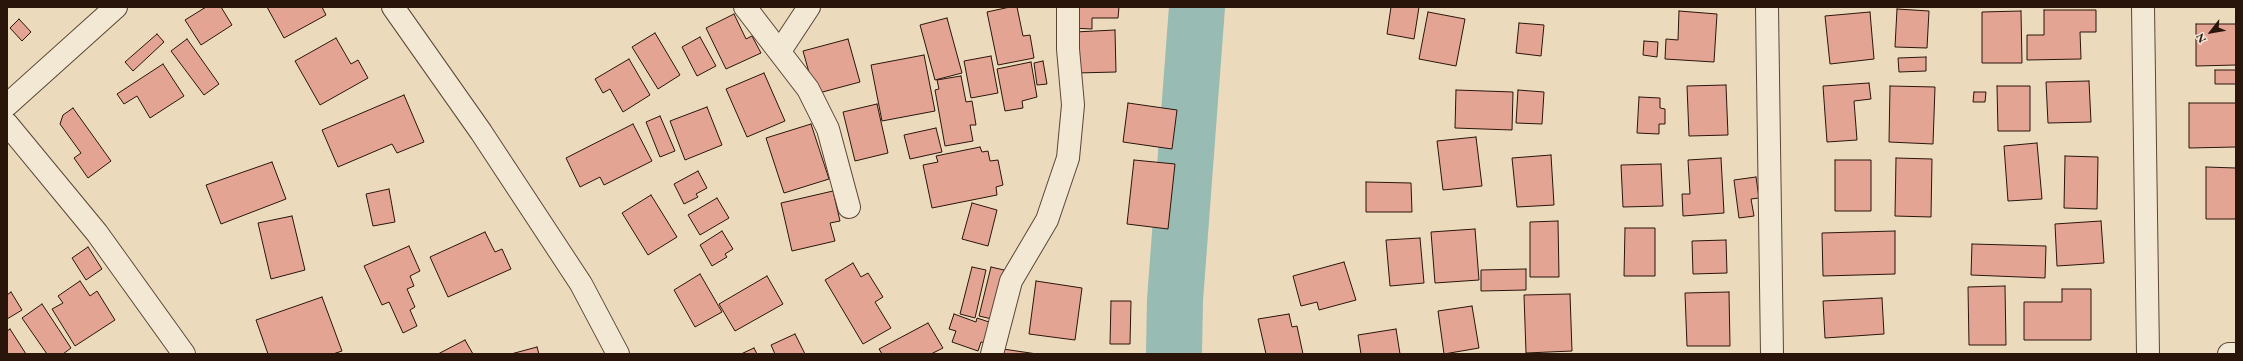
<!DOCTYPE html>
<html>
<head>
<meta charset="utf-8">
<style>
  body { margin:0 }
  #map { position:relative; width:2243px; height:361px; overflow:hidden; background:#ebdbbc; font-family:"EB Garamond",serif }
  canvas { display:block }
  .frame { position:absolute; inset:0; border:8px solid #2a150b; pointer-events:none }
  .north { position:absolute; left:2191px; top:12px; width:40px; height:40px; -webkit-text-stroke:3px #f2e8d3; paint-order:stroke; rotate:239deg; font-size:11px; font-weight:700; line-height:16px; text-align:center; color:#2a150b }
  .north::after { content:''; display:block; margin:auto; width:14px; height:18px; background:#2a150b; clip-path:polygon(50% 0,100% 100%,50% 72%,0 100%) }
</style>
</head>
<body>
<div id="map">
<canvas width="2243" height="361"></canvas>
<div class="frame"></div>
<div class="north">N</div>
</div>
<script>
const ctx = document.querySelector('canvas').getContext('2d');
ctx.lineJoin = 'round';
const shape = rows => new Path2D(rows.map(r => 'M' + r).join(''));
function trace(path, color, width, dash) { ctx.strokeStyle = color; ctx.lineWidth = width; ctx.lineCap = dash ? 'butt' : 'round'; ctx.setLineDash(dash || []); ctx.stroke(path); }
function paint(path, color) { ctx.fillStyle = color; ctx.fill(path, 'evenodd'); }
trace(shape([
  [1174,354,1175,300,1197,7]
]), '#98bbb3', 56);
const building = shape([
  [206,7,221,7,232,25,201,45,185,20,206,7],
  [267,7,322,7,326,15,284,38,267,7],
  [1010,7,1017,7,1023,36,1030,35,1034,58,998,65,987,12,1010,7],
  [1073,7,1119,7,1118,18,1092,18,1092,29,1072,28,1073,7],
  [1391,7,1419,7,1414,39,1387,34,1391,7],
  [1897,9,1929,11,1927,48,1895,47,1897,9],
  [2044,10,2096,10,2096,32,2080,32,2081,59,2027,60,2027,35,2044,35,2044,10],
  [1679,11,1717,14,1714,62,1665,59,1666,39,1678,40,1679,11],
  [2021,11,2022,63,1982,63,1982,12,2021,11],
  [1428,12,1465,19,1456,66,1419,59,1428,12],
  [1870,12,1874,59,1830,64,1825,16,1870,12],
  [734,14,746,39,752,36,761,53,726,69,706,28,734,14],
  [947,18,962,73,935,80,920,25,947,18],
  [19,19,31,32,22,41,10,28,19,19],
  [1519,23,1544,25,1541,56,1516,53,1519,23],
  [2196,24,2236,24,2236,65,2196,66,2196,24],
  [1115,30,1116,72,1076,73,1075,32,1115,30],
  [655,33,680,75,658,89,632,47,655,33],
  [157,34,164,42,133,71,125,62,157,34],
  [700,37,716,66,697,76,682,47,700,37],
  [336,38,351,64,358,60,368,78,320,105,295,61,336,38],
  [187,39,219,84,204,95,171,51,187,39],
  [848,39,860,82,815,94,803,51,848,39],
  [1644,41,1658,42,1657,57,1643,55,1644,41],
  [924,55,935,111,882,121,871,65,924,55],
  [991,56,998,93,971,98,964,61,991,56],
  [1926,57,1926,71,1899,72,1898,58,1926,57],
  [629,59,650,95,623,112,610,89,603,93,595,79,629,59],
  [1043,61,1047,84,1037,85,1034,63,1043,61],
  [1031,62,1037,97,1022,101,1023,108,1005,111,997,69,1031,62],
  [163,64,184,96,150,118,137,96,124,104,117,94,163,64],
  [2215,70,2236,70,2236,84,2215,84,2215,70],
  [764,73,785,121,747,137,726,89,764,73],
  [961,76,966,102,972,101,976,125,970,125,973,141,945,146,935,90,939,89,937,80,961,76],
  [2089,81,2091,122,2048,123,2046,82,2089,81],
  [1869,83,1871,99,1854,101,1857,140,1827,142,1823,86,1869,83],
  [1726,85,1728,135,1689,136,1687,86,1726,85],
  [1890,86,1935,87,1933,144,1889,142,1890,86],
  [1997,86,2030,86,2030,131,1998,131,1997,86],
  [1456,90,1513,92,1512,130,1455,128,1456,90],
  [1518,90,1544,92,1542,124,1516,123,1518,90],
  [1974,92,1986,92,1985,102,1973,102,1974,92],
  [404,95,424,142,397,153,392,144,338,167,322,130,404,95],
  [1639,97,1660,98,1660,108,1665,109,1665,124,1659,124,1659,134,1637,133,1639,97],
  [1128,103,1177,110,1172,149,1123,142,1128,103],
  [2189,103,2236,103,2236,147,2189,148,2189,103],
  [877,104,888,153,855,161,843,112,877,104],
  [707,107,722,145,685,160,670,121,707,107],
  [73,108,111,161,88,178,74,158,81,153,60,124,63,115,73,108],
  [660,116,675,151,660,157,646,122,660,116],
  [633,124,652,161,604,185,600,177,580,187,566,158,633,124],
  [811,124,829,179,784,193,766,138,811,124],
  [936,128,942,152,910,159,904,135,936,128],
  [1476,137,1482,186,1443,190,1437,141,1476,137],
  [2037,143,2042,199,2008,201,2004,146,2037,143],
  [980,147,982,152,988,151,990,161,998,160,1003,185,996,187,997,195,932,208,923,165,938,162,936,156,980,147],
  [1551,155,1554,205,1517,207,1512,158,1551,155],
  [2065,156,2098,157,2097,209,2064,208,2065,156],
  [1721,158,1724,213,1683,216,1682,194,1690,194,1688,160,1721,158],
  [1896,158,1932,159,1931,217,1895,216,1896,158],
  [1134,160,1175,164,1168,229,1127,224,1134,160],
  [1835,160,1871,160,1871,211,1835,211,1835,160],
  [272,162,286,199,221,224,206,185,272,162],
  [1661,164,1663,206,1623,207,1621,165,1661,164],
  [2206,167,2236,168,2236,219,2206,219,2206,167],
  [698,171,707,188,696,194,698,197,684,204,674,184,698,171],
  [1756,177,1759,198,1751,199,1754,216,1739,218,1734,180,1756,177],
  [1366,182,1411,183,1412,212,1366,212,1366,182],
  [389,189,395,222,373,226,366,194,389,189],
  [833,191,840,221,830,223,835,241,792,251,781,203,833,191],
  [651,195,677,237,648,255,622,213,651,195],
  [717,198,729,218,700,235,688,215,717,198],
  [972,203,997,210,988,246,962,239,972,203],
  [292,216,305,270,271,279,258,223,292,216],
  [1558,221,1559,277,1530,277,1530,222,1558,221],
  [2101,221,2104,263,2057,266,2055,224,2101,221],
  [1625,228,1655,228,1655,276,1624,276,1625,228],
  [1475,229,1479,280,1435,283,1431,232,1475,229],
  [722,231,733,249,725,254,727,257,712,266,700,245,722,231],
  [1895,231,1895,274,1823,276,1822,233,1895,231],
  [485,232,495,252,502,249,511,269,448,297,430,257,485,232],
  [1420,238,1424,283,1390,286,1386,240,1420,238],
  [1726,240,1727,273,1693,274,1692,241,1726,240],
  [1972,244,2046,246,2045,278,1971,275,1972,244],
  [409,246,420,271,410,276,414,286,407,289,415,307,410,310,417,326,403,333,389,302,382,305,364,266,409,246],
  [88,247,102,269,86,280,72,258,88,247],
  [1344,262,1356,300,1319,310,1317,302,1301,306,1293,276,1344,262],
  [853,263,861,277,868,273,883,297,875,302,891,328,863,344,825,280,853,263],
  [972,267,986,270,975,318,960,314,972,267],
  [991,267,1004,270,992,319,979,316,991,267],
  [1526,269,1526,290,1481,291,1481,270,1526,269],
  [700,274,722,312,695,327,674,290,700,274],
  [767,276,783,304,735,331,719,304,767,276],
  [80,281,90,296,97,291,115,320,75,346,52,309,63,303,58,296,80,281],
  [1036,281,1082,288,1075,340,1029,334,1036,281],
  [2005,286,2006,345,1969,345,1968,287,2005,286],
  [2062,289,2091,289,2091,340,2024,340,2024,302,2062,302,2062,289],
  [11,292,22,310,7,319,7,295,11,292],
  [1729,292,1730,346,1687,346,1685,293,1729,292],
  [1570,294,1572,351,1526,353,1524,295,1570,294],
  [322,297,342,351,333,354,268,354,256,320,322,297],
  [1882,298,1884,334,1825,338,1823,301,1882,298],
  [1111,301,1131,301,1130,344,1110,344,1111,301],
  [42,304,71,348,63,354,47,354,22,318,42,304],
  [1472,306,1479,348,1444,354,1438,311,1472,306],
  [954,314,976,322,977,318,992,323,985,343,981,342,978,351,952,342,956,331,949,329,954,314],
  [1289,314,1292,327,1297,326,1303,354,1266,354,1258,319,1289,314],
  [928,323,943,348,931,354,882,354,879,349,928,323],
  [10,329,26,354,7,354,7,331,10,329],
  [1396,329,1400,354,1361,354,1358,335,1396,329],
  [795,334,805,354,775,354,771,345,795,334],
  [465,340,473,354,438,354,465,340],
  [537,347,539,354,511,354,537,347],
  [754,348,757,354,741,354,754,348],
  [1003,349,1037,354,1003,354,1003,349]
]);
paint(building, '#e4a493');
trace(building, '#2a150b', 1);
const minor = shape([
  [393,7,481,132,581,284,618,354],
  [745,7,808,89,828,129,849,207],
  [1767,7,1772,354],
  [2143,7,2148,354],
  [780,51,809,7],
  [7,105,116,7],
  [7,124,97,233,184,354],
  [992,354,1011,281,1047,220,1068,158,1073,105,1068,49,1068,7],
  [2229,354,2236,354]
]);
trace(minor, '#5a4637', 24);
trace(minor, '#f2e8d3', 22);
</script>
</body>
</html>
